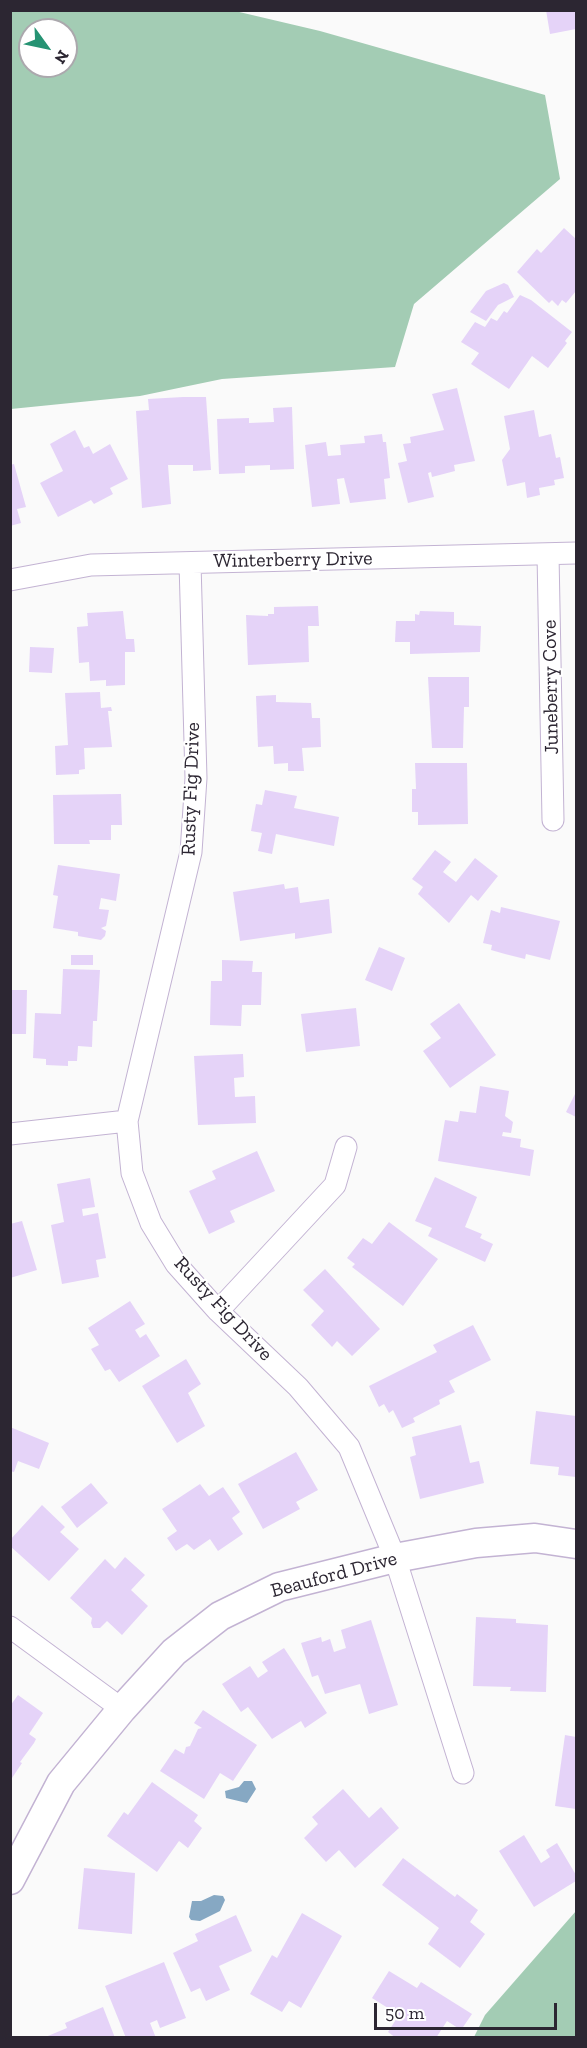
<!DOCTYPE html>
<html>
<head>
<meta charset="utf-8">
<style>
  body { margin:0 }
  #map { position:relative; width:587px; height:2048px; overflow:hidden; background:#fafafa; font-family:"Zilla Slab",serif }
  canvas { display:block }
  .frame { position:absolute; inset:0; border:12px solid #2c2632; pointer-events:none }
  .north { position:absolute; left:18px; top:18px; width:60px; height:60px; box-sizing:border-box; background:#fff; border:2px solid #aba8ad; border-radius:50%; rotate:123deg; font-size:16px; font-weight:700; line-height:24px; text-align:center; color:#2c2632 }
  .north::after { content:''; display:block; margin:auto; width:21px; height:27px; background:#269373; clip-path:polygon(50% 0,100% 100%,50% 72%,0 100%) }
  .scale { position:absolute; left:374px; top:2003px; width:183px; height:27px; box-sizing:border-box; border:3px solid #2c2632; border-top:0; padding-left:8px; font-size:18px; line-height:21px; white-space:nowrap; color:#2c2632; -webkit-text-stroke:4px #fff; paint-order:stroke }
</style>
</head>
<body>
<div id="map">
<canvas width="587" height="2048"></canvas>
<div class="frame"></div>
<div class="north">N</div>
<div class="scale">50 m</div>
</div>
<script>
const ctx = document.querySelector('canvas').getContext('2d');
ctx.lineJoin = 'round';
function paint(path, color) { ctx.fillStyle = color; ctx.fill(path, 'evenodd'); }
const shape = rows => new Path2D(rows.map(r => 'M' + r).join(''));
function trace(path, color, width, dash) { ctx.strokeStyle = color; ctx.lineWidth = width; ctx.lineCap = dash ? 'butt' : 'round'; ctx.setLineDash(dash || []); ctx.stroke(path); }
function drawText(font, color, halo, rows, align = 'center') {
  ctx.font = font + ' "Zilla Slab",serif'; ctx.lineWidth = 4.5; ctx.setLineDash([]); ctx.textBaseline = 'middle'; ctx.strokeStyle = halo; ctx.fillStyle = color; for (const [text, x, y, turn = 0] of rows) {
    ctx.save(); ctx.translate(x, y); ctx.rotate((+turn || 0) * Math.PI / 180); ctx.textAlign = isNaN(turn) ? turn : align; if (halo) ctx.strokeText(text, 0, 0); ctx.fillText(text, 0, 0); ctx.restore();
  }
}
paint(shape([
  [11,10,235,11,320,31,545,95,560,179,414,304,395,367,222,379,140,396,11,409],
  [30,30,66,30,66,66,30,66],
  [576,1911,576,2037,474,2037,485,2015]
]), '#a3ccb4');
paint(shape([
  [244,1781,252,1781,256,1789,247,1803,226,1798,225,1791,239,1787],
  [214,1895,223,1896,225,1900,220,1911,200,1921,191,1920,189,1917,192,1901,201,1901]
]), '#86a8c3');
paint(shape([
  [546,10,576,10,576,29,550,34],
  [564,228,576,239,576,291,566,303,562,300,558,306,552,300,549,303,517,272,537,249,541,253],
  [504,283,508,285,514,297,498,305,486,321,470,312,486,291],
  [520,295,531,300,572,332,565,341,567,343,548,368,532,356,509,389,471,364,479,353,461,342,475,322,485,327,491,318,497,321,504,311,507,313],
  [457,388,475,461,454,465,455,471,432,477,431,472,428,473,434,497,408,503,398,463,407,461,403,444,411,443,410,437,444,430,432,394],
  [183,397,206,397,211,470,193,471,193,465,168,465,171,504,142,508,136,411,149,410,148,399],
  [292,407,294,469,270,470,270,465,245,466,245,473,219,474,217,419,249,418,249,423,274,422,273,408],
  [534,410,539,437,551,434,556,458,560,457,564,478,554,480,555,485,539,488,540,495,527,498,525,482,507,486,502,460,510,449,504,416],
  [75,430,84,448,89,446,93,454,110,444,128,479,110,488,113,494,94,504,91,500,58,517,40,483,63,471,50,444],
  [382,434,383,442,386,442,390,478,384,479,386,499,350,503,344,478,337,479,340,504,312,507,305,445,326,442,328,456,341,455,340,445,365,443,364,436],
  [14,464,26,507,17,509,21,523,10,526,10,465],
  [318,606,319,626,308,626,309,662,248,665,246,615,268,616,268,614,274,614,274,607],
  [123,611,126,639,134,639,135,652,125,652,125,685,106,686,106,680,90,681,89,662,79,663,77,627,88,626,87,613],
  [420,611,454,612,454,625,481,626,480,652,410,654,410,642,395,642,396,621,415,621,415,614,419,615],
  [30,647,54,648,52,673,29,672],
  [428,677,469,677,469,707,464,707,463,748,432,748],
  [100,692,101,708,111,707,112,711,108,711,112,747,84,748,85,769,79,770,79,774,56,775,55,746,68,745,65,693],
  [276,695,276,702,311,703,312,718,320,718,321,747,302,748,304,771,288,771,288,763,274,764,273,746,258,747,256,696],
  [415,763,467,763,468,824,418,825,418,812,412,812,412,789,416,789],
  [265,790,297,796,294,808,339,817,334,846,276,834,272,854,258,851,262,833,251,831,256,804,262,805],
  [121,794,122,825,111,825,111,840,89,840,90,844,54,844,53,795],
  [435,850,451,862,443,872,456,882,475,858,498,876,478,901,471,895,449,923,418,894,423,887,412,879],
  [58,865,120,874,116,901,101,898,99,909,109,910,106,926,101,928,106,931,105,936,101,940,78,936,78,932,53,928,58,896,53,895],
  [284,884,285,889,298,887,300,903,329,899,332,933,295,939,295,933,240,941,233,892],
  [501,907,560,921,550,960,526,954,525,959,505,954,491,950,492,945,483,943,491,910,500,913],
  [379,947,405,958,392,991,365,980],
  [71,955,93,955,93,965,71,965],
  [222,960,253,961,252,972,262,972,261,1005,242,1005,241,1026,210,1025,211,981,222,981],
  [63,969,100,970,97,1021,93,1021,92,1047,78,1046,77,1061,68,1061,68,1066,46,1065,46,1059,33,1058,35,1013,61,1014],
  [10,990,27,990,26,1034,10,1034],
  [459,1003,496,1055,450,1088,423,1051,441,1038,430,1024],
  [356,1008,360,1046,306,1052,301,1014],
  [243,1054,244,1077,234,1078,235,1097,255,1096,256,1123,198,1125,194,1056],
  [480,1086,509,1091,505,1116,513,1122,511,1133,503,1132,502,1136,521,1139,520,1147,534,1150,530,1176,438,1161,445,1120,458,1122,460,1111,476,1113],
  [576,1092,576,1117,566,1112],
  [257,1151,275,1191,230,1211,235,1222,209,1234,189,1191,216,1179,212,1171],
  [435,1177,477,1197,465,1227,482,1234,480,1238,493,1244,485,1262,428,1236,432,1228,415,1221],
  [90,1178,95,1207,82,1209,83,1216,98,1213,106,1258,96,1260,99,1277,62,1284,51,1225,64,1222,57,1184],
  [22,1221,37,1270,10,1278,10,1224],
  [389,1222,438,1259,403,1306,352,1267,355,1264,347,1258,363,1238,372,1244],
  [325,1269,380,1329,352,1356,337,1341,332,1347,311,1325,324,1311,303,1290],
  [130,1301,145,1324,135,1330,140,1338,146,1334,160,1356,119,1382,110,1369,105,1371,91,1349,99,1345,88,1328],
  [473,1325,491,1360,449,1381,455,1392,439,1400,440,1404,413,1418,415,1422,402,1428,393,1410,389,1413,384,1404,379,1407,369,1386,437,1352,433,1345],
  [186,1359,201,1384,188,1393,205,1426,177,1443,142,1386],
  [536,1411,576,1416,576,1477,558,1475,559,1467,530,1464],
  [461,1425,470,1463,479,1461,484,1483,420,1499,410,1457,416,1455,412,1437],
  [10,1427,49,1443,39,1469,18,1461,14,1472,10,1471],
  [296,1452,318,1490,296,1502,300,1509,263,1529,238,1484],
  [91,1483,108,1503,77,1528,61,1507],
  [200,1484,209,1496,223,1487,240,1512,232,1518,243,1534,218,1551,210,1539,194,1550,187,1544,176,1551,167,1538,177,1531,162,1509],
  [42,1505,65,1527,60,1532,79,1549,49,1581,10,1546,10,1540],
  [125,1557,145,1575,131,1590,148,1606,122,1635,107,1621,100,1628,93,1628,91,1623,92,1618,70,1598,105,1559,115,1569],
  [476,1617,516,1619,516,1623,548,1625,546,1692,510,1691,511,1687,473,1686],
  [371,1620,398,1705,369,1714,360,1684,325,1694,318,1675,312,1677,301,1643,321,1637,322,1642,330,1639,334,1652,346,1648,341,1630],
  [284,1648,327,1713,305,1728,301,1721,272,1739,248,1707,241,1712,222,1684,250,1666,258,1678,268,1671,262,1662],
  [18,1695,43,1713,29,1734,36,1739,34,1743,20,1762,22,1763,12,1778,10,1706],
  [203,1710,257,1745,233,1781,220,1773,204,1799,160,1771,175,1749,184,1754,186,1747,190,1746,198,1729,202,1728,194,1723],
  [565,1735,576,1737,576,1809,555,1806],
  [152,1782,198,1815,194,1821,202,1828,188,1848,179,1841,157,1872,107,1836,124,1812,128,1815],
  [343,1789,369,1818,381,1807,399,1828,355,1868,339,1850,326,1862,304,1838,318,1824,312,1817],
  [524,1835,541,1863,550,1857,546,1850,557,1843,576,1875,576,1881,534,1907,499,1851],
  [403,1858,455,1897,457,1894,478,1910,470,1922,485,1934,460,1968,428,1944,439,1928,382,1885],
  [84,1868,135,1873,132,1934,78,1929],
  [302,1913,342,1936,301,2008,289,2001,282,2012,250,1994,272,1955,277,1958],
  [236,1915,252,1951,219,1966,230,1990,206,2001,200,1988,191,1992,173,1953,198,1941,195,1934],
  [164,1962,186,2018,160,2028,157,2020,150,2023,156,2038,126,2038,105,1986],
  [389,1971,417,1988,421,1982,472,2014,461,2030,447,2021,436,2038,396,2038,388,2032,399,2015,372,1998],
  [103,2007,115,2038,43,2038,67,2028,65,2023]
]), '#e5d3f8');
const street = shape([
  [548,554,553,820],
  [190,563,196,778,191,852,127,1121,132,1173,151,1223,176,1264,218,1311,298,1387,349,1447,395,1558,463,1773],
  [10,580,91,565,576,553],
  [10,1134,127,1121],
  [218,1311,335,1185,346,1147],
  [10,1627,122,1709]
]);
const secondary = shape([
  [10,1880,61,1783,122,1709,174,1652,220,1616,279,1587,395,1558,476,1543,535,1538,576,1544]
]);
trace(street, '#c3b3d3', 23);
trace(secondary, '#c3b3d3', 31);
trace(street, '#fff', 21);
trace(secondary, '#fff', 28);
drawText('20px', '#2c2632', '#fff', [
  ["Winterberry Drive",293,560,-1],
  ["Juneberry Cove",551,687,-91],
  ["Rusty Fig Drive",191,789,-88],
  ["Rusty Fig Drive",223,1309,47],
  ["Beauford Drive",334,1575,-15]
]);
</script>
</body>
</html>
